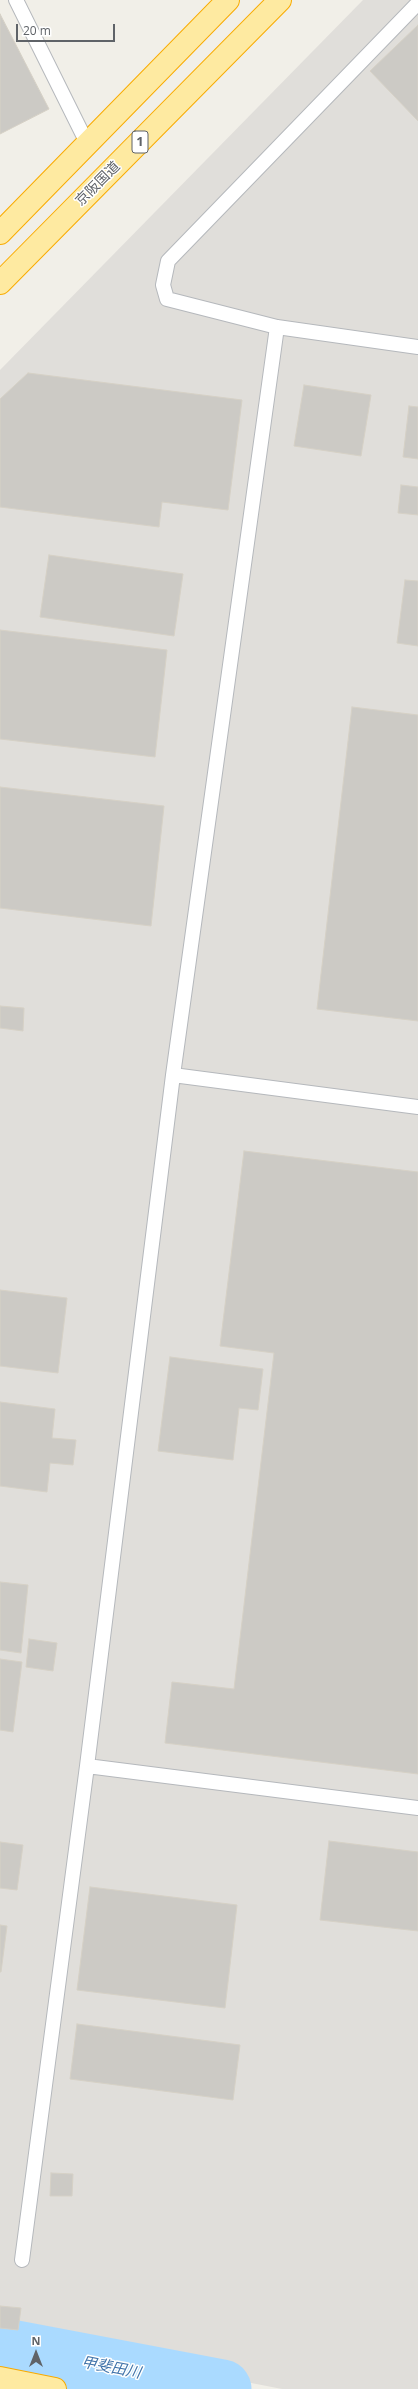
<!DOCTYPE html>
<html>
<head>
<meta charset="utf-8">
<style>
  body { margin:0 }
  #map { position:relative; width:418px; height:2389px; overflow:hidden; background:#f1efe8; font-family:"Open Sans",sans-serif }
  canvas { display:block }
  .north { position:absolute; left:16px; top:2333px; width:40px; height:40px; -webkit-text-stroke:3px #fff; paint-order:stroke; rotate:0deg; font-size:11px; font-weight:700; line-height:16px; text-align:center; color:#5f6368 }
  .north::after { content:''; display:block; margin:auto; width:14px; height:18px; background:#5f6368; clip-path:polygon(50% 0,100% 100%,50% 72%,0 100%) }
  .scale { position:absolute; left:16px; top:24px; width:99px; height:18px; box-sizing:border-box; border:2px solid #5f6368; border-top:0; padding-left:5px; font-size:12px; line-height:14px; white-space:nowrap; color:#5f6368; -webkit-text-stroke:3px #fff; paint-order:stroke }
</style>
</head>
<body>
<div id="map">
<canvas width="418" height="2389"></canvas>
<div class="north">N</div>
<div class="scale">20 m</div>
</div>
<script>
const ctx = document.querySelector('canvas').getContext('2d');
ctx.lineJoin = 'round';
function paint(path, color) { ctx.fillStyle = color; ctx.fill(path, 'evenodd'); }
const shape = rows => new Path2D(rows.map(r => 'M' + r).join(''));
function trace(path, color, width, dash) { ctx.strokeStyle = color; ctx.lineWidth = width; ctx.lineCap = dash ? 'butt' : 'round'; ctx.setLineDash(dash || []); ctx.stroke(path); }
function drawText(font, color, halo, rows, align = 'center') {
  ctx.font = font + ' "Open Sans","Noto Sans JP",sans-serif'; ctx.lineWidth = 3; ctx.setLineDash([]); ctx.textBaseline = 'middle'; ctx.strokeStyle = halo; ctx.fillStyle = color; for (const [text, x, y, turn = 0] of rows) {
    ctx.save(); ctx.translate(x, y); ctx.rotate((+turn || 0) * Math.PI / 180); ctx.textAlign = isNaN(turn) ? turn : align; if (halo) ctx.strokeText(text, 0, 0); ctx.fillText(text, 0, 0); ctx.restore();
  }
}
paint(shape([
  [363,0,418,0,418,2389,282,2389,0,2334,0,370]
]), '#e0deda');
trace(shape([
  [0,2347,222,2389]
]), '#aadaff', 59);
const building = shape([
  [0,14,49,109,0,134,0,14],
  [418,25,418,121,370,71,418,25],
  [28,373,242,400,228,510,162,502,159,527,0,507,0,399,28,373],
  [304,385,371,395,361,456,294,446,304,385],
  [409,406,418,407,418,459,403,457,409,406],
  [401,485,418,487,418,515,398,513,401,485],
  [49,555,183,574,174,636,40,617,49,555],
  [405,580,418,581,418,646,397,643,405,580],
  [0,630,167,650,155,757,0,739,0,630],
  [352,707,418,715,418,1021,317,1009,352,707],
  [0,787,164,806,151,926,0,908,0,787],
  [0,1006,24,1008,23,1031,0,1028,0,1006],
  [244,1151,418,1172,418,1774,165,1743,172,1682,234,1689,274,1353,220,1346,244,1151],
  [0,1290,67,1298,58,1373,0,1366,0,1290],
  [170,1357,263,1369,258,1410,239,1408,233,1460,158,1451,170,1357],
  [0,1402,55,1409,52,1438,76,1440,73,1465,50,1463,47,1492,0,1486,0,1402],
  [0,1582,28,1585,21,1653,0,1650,0,1582],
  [29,1639,57,1643,53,1671,26,1667,29,1639],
  [0,1659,22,1662,13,1732,0,1730,0,1659],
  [329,1841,418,1852,418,1931,320,1920,329,1841],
  [0,1842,23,1845,17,1890,0,1888,0,1842],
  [90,1887,237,1905,225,2008,77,1990,90,1887],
  [0,1925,7,1926,1,1972,0,1972,0,1925],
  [77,2024,240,2045,233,2100,70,2079,77,2024],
  [51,2173,73,2174,72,2196,50,2196,51,2173],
  [0,2306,21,2308,18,2330,0,2328,0,2306]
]);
paint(building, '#cccac5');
trace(building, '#d6d1c6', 1);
const service = shape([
  [16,0,87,143],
  [418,3,168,261,163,285,167,299,277,327,418,347],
  [173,1075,418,1107],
  [87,1766,418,1808],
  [22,2260,87,1766,173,1075,277,327]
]);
const trunk = shape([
  [0,233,228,0],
  [0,283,280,0],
  [0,2378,55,2389]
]);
trace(service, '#b5b8bc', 16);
trace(trunk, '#f9ab00', 24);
trace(service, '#fff', 14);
trace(trunk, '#feeaa1', 22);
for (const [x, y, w] of [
  [140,142,16]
]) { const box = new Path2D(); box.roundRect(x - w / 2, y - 11, w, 22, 3); ctx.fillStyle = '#fff'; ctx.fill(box); trace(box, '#5f6368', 1); }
drawText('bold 13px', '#5f6368', null, [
  ["1",140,142]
]);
drawText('14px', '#5f6368', '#fff', [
  ["京阪国道",98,184,-45]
]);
drawText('italic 15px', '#4174aa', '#fff', [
  ["甲斐田川",111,2368,11]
]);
</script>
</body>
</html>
